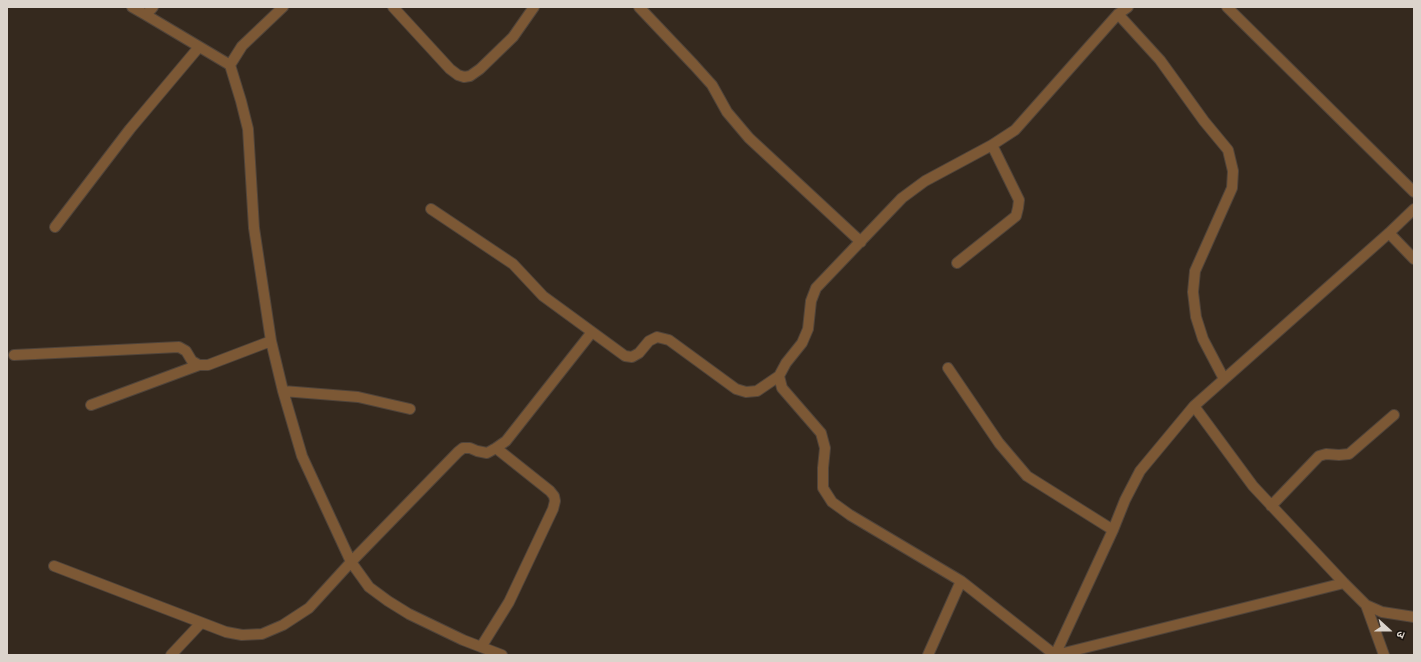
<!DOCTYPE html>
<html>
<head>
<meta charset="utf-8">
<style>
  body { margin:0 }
  #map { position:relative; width:1421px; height:662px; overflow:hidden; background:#35291e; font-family:"Fira Sans","Noto Sans Devanagari",sans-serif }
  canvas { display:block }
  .frame { position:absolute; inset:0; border:8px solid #dcd4cc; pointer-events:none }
  .north { position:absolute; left:1369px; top:610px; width:40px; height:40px; -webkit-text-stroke:3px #19130e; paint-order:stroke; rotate:111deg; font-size:11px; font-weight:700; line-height:16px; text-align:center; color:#dcd4cc }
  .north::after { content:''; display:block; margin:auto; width:14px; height:18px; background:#dcd4cc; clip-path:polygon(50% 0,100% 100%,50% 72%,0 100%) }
</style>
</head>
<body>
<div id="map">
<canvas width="1421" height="662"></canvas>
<div class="frame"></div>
<div class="north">उ</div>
</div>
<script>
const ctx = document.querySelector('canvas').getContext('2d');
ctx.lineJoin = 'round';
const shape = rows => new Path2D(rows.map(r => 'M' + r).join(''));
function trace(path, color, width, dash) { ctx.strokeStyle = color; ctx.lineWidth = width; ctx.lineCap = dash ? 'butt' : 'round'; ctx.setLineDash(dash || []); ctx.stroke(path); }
const minor = shape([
  [132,7,146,15],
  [153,7,146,15,230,65],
  [283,7,242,46,230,65,241,101,248,129,254,228,271,341,283,391,302,456,351,562,369,587,388,601,409,614,463,640,502,655],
  [393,7,450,69,458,75,464,77,470,76,480,69,513,37,534,7],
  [639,7,694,65,712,85,727,112,749,138,861,242],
  [1227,7,1414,192],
  [1118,14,1160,60,1204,121,1228,150,1233,171,1232,188,1195,271,1193,292,1196,317,1203,339,1224,379],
  [431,209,513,264,543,296,625,356,632,357,639,353,649,341,657,337,669,340,736,389,746,392,757,391,779,376],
  [1414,209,1389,233,1194,406,1253,486,1344,583,1366,605,1382,612,1414,617],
  [55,227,130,129,199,47],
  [1389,233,1414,259],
  [957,263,1006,224,1016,216,1018,208,1019,200,992,145],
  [14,355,179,347,186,351,192,361,199,365,208,365,271,341],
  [948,368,999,443,1027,476,1113,530],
  [283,391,358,397,410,409],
  [91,405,199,365],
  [1271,506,1319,456,1326,454,1339,455,1349,454,1394,415],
  [54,566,226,632,242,635,262,634,283,625,309,608,351,562,458,452,463,448,470,448,477,451,487,453,496,448,506,441,592,332],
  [1366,605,1384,655],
  [481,647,509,602,553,509,555,501,554,496,550,491,496,448],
  [171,655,201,623],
  [928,655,961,581],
  [1055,655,961,581,850,515,832,502,823,488,823,468,825,448,821,433,782,388,779,376,786,363,802,343,808,329,811,301,816,288,902,198,925,181,992,145,1015,130,1118,14,1128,7],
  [1055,655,1113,530,1125,500,1140,471,1194,406],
  [1056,655,1344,583]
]);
trace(minor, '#50443a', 12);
trace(minor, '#7c5835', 10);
</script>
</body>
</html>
